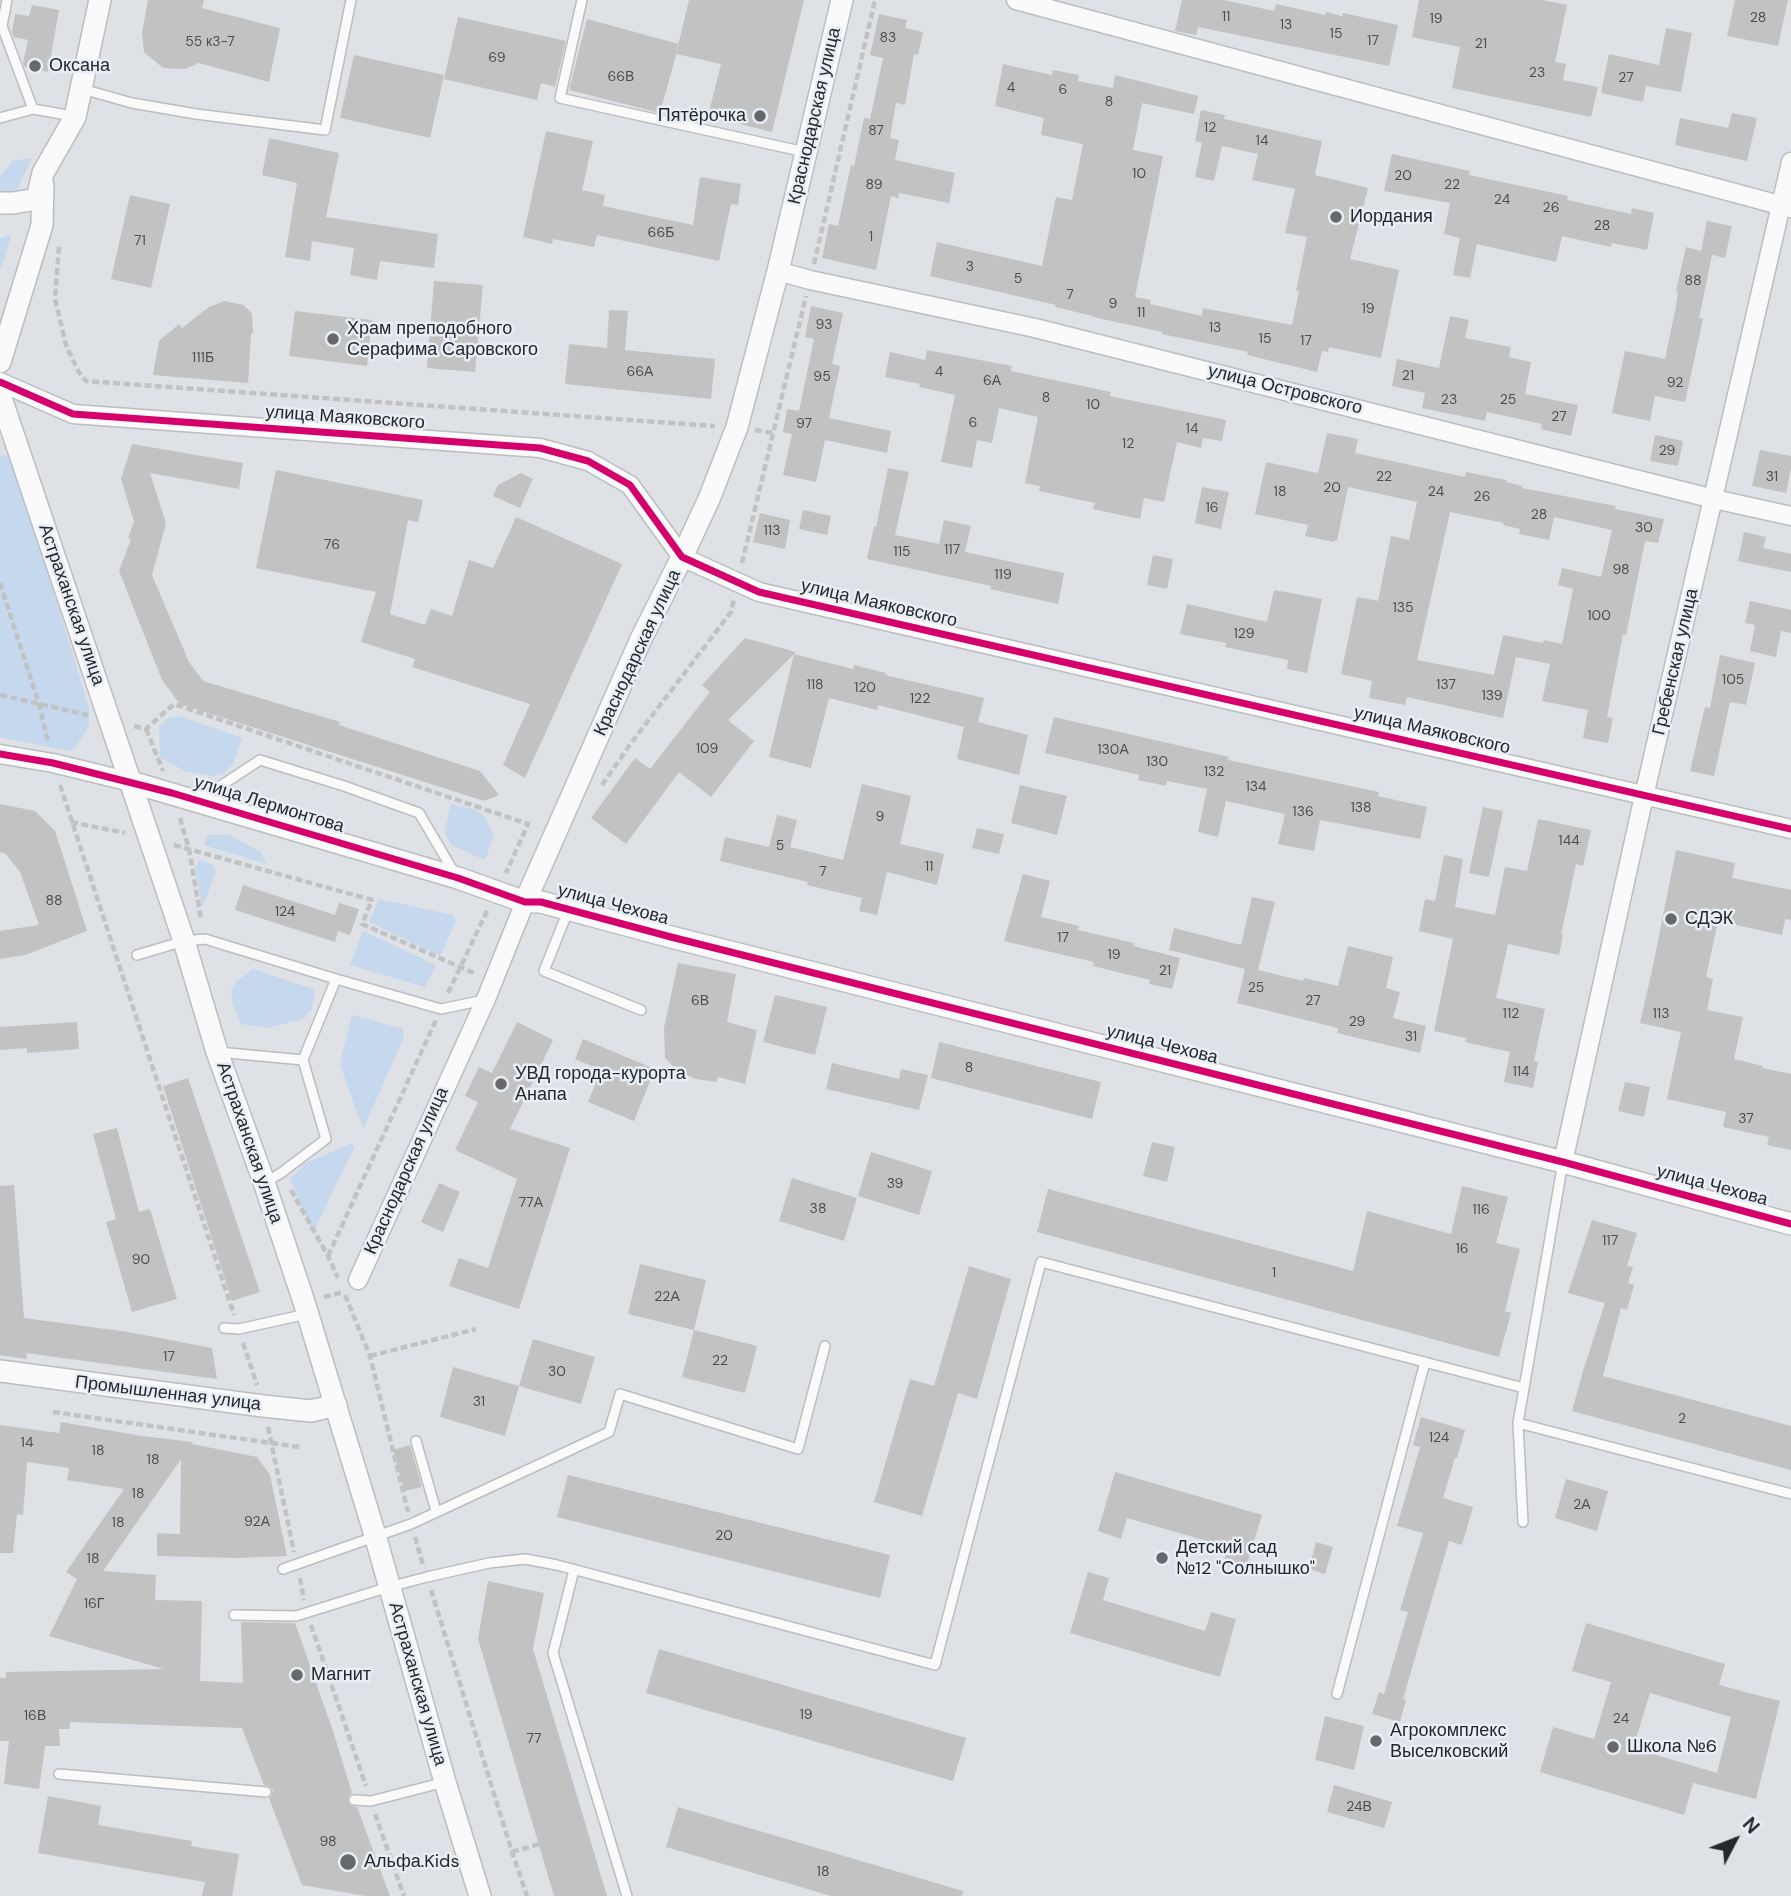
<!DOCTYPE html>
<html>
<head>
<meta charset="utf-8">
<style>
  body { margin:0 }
  #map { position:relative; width:1791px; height:1896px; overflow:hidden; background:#dee1e5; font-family:"DM Sans",sans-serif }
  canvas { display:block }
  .north { position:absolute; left:1700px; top:1805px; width:70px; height:70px; -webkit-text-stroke:5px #e8eef5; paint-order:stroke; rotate:48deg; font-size:19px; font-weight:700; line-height:28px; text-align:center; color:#25272a }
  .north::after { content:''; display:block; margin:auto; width:24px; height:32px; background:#25272a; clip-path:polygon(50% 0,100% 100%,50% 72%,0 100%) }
</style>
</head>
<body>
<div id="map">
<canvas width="1791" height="1896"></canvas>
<div class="north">N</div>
</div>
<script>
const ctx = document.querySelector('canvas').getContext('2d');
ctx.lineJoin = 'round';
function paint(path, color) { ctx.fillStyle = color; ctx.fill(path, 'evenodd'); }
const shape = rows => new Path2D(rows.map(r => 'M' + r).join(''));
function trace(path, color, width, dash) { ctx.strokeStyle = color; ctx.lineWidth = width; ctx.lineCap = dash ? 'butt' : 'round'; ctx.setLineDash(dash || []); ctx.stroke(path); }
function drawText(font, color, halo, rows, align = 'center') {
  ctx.font = font + ' "DM Sans",sans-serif'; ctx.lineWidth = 5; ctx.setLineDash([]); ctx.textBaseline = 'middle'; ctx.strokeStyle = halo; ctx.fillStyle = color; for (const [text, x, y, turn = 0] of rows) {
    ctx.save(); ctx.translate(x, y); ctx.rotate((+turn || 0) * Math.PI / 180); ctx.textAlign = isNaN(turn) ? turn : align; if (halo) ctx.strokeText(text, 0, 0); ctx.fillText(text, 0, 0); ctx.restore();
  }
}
paint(shape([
  [32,158,17,190,0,192,0,177,12,161],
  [11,235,3,264,0,269,0,238],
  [3,455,13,459,89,708,89,726,73,751,0,738,0,456],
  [179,716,242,738,233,764,224,773,212,776,185,771,160,757,159,726,167,719],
  [451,804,476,810,484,816,494,835,485,860,451,845,444,832],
  [208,835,229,835,261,852,266,864,204,845],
  [200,860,214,865,216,872,202,907,195,866],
  [379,899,453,915,456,921,440,956,369,922],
  [363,931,436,965,425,987,350,965],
  [253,969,313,989,315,996,311,1010,302,1019,267,1028,241,1024,233,1005,231,991,237,981],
  [352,1015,403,1029,404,1037,363,1129,340,1064],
  [352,1143,354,1148,313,1233,290,1180,304,1164]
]), '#c6d8ed');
paint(shape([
  [148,0,204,0,202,8,280,28,269,82,199,63,185,69,163,68,144,52,142,33],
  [689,0,804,0,772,132,708,116,721,64,676,54],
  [1182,0,1224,0,1274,11,1276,4,1325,15,1326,12,1342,16,1343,13,1398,25,1389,66,1198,27,1196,35,1175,31],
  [1419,0,1542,0,1567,5,1555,62,1566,64,1563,80,1598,87,1591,117,1452,88,1460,47,1412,37],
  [1735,0,1788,0,1778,46,1727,36],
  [32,5,59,10,48,72,25,67,23,63,28,40,14,37,12,32,15,14,29,16],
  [879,14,907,20,905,28,923,32,918,55,914,54,905,105,896,103,890,138,899,140,895,160,955,173,949,203,899,193,898,198,891,196,876,270,822,258,829,224,838,226,851,165,854,166,864,118,870,119,883,58,870,55],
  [458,17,566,41,555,87,541,83,537,100,444,79],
  [587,19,679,44,660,113,569,90],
  [1666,28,1692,33,1681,92,1646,86,1643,102,1601,93,1609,54,1659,65],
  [354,55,444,75,430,138,340,118],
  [1003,64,1052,75,1053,70,1079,75,1078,81,1113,88,1115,75,1198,96,1194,114,1142,103,1133,150,1163,156,1135,297,1151,300,1150,304,1202,316,1203,308,1292,325,1299,291,1296,291,1307,237,1285,233,1295,189,1252,180,1258,154,1222,146,1214,181,1195,177,1202,143,1195,141,1201,110,1225,115,1224,119,1322,141,1315,175,1368,188,1350,259,1399,270,1381,358,1329,347,1328,352,1322,351,1317,372,1247,355,1248,352,1162,334,1162,332,1093,317,1093,316,1055,307,1056,305,930,276,937,242,1042,266,1056,197,1072,200,1083,144,1041,135,1044,118,995,106],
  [1732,113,1757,118,1747,161,1675,145,1680,118,1728,128],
  [546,131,593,141,582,190,605,195,603,206,693,225,700,177,741,184,738,205,731,204,719,261,597,235,594,247,553,239,552,244,523,237],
  [269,138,339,153,326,217,438,234,434,268,380,261,377,280,350,275,354,248,312,241,310,261,285,257,297,183,262,175],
  [1392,154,1470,171,1469,175,1568,196,1567,200,1631,214,1632,208,1654,213,1647,250,1612,243,1611,247,1562,236,1556,262,1477,244,1470,278,1453,275,1460,238,1444,234,1450,203,1384,191],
  [130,195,170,204,151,288,111,279],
  [1707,221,1732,226,1725,258,1712,255,1699,318,1703,319,1685,402,1655,396,1650,421,1612,413,1625,351,1665,359,1676,306,1678,291,1676,291,1686,247,1701,251],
  [434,281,483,285,475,372,427,368],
  [224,301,244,305,252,314,253,334,251,334,248,383,153,375,159,341,179,324,182,328,209,307],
  [811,306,843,313,832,364,840,366,829,418,891,431,887,453,825,440,816,482,783,475,792,434,783,432,787,409,799,411,814,339,805,337],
  [609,310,628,311,625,350,715,359,711,399,565,384,569,344,607,348],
  [295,311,372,320,367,366,289,356],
  [1450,316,1469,320,1465,338,1511,347,1509,357,1531,362,1525,394,1578,405,1571,436,1541,429,1542,424,1487,412,1485,421,1422,408,1425,393,1392,386,1397,359,1439,368],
  [927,350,1012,366,1011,371,1111,392,1110,396,1226,420,1222,441,1203,438,1201,448,1177,442,1164,502,1144,498,1140,519,1093,509,1095,503,1039,491,1040,486,1025,483,1038,417,999,408,992,443,977,440,972,468,941,462,955,395,919,387,920,384,885,377,890,352,925,360],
  [1327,433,1358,439,1355,453,1465,477,1466,472,1506,480,1506,482,1522,486,1522,488,1616,506,1615,509,1664,519,1658,543,1645,541,1626,635,1623,634,1607,717,1613,718,1608,743,1583,738,1588,710,1542,701,1550,664,1516,657,1503,718,1407,697,1405,705,1369,698,1372,681,1341,674,1357,597,1378,601,1391,536,1409,540,1417,502,1348,487,1337,541,1334,540,1334,542,1305,536,1308,525,1255,514,1266,462,1318,473],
  [1450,512,1504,523,1503,525,1520,529,1519,534,1549,540,1554,517,1612,530,1601,577,1562,568,1558,585,1573,589,1562,644,1544,640,1543,643,1503,635,1494,675,1417,660],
  [1655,435,1683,441,1678,466,1650,461],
  [132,444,243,463,239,489,150,473,166,523,152,575,189,662,203,681,340,722,339,725,480,771,499,795,484,801,180,704,162,680,119,571,131,539,128,538,134,522,121,479],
  [1760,450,1791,456,1791,468,1786,493,1752,486],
  [888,468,909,472,895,535,939,544,944,520,971,526,965,552,1064,573,1058,604,990,589,991,586,867,559,874,526,876,527],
  [276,470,423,500,418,522,408,520,390,614,425,625,431,609,452,616,469,560,493,568,516,517,622,564,525,778,503,765,530,704,412,667,415,659,361,642,376,592,256,568],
  [521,473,533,479,520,508,493,496,498,485],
  [1202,487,1229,492,1221,529,1195,523],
  [803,510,831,516,827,535,799,529],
  [760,513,790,520,785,549,753,542],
  [1744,532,1766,537,1763,548,1791,554,1791,572,1738,561],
  [1153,555,1173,559,1167,589,1147,585],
  [1274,590,1322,599,1307,673,1287,669,1288,660,1225,647,1226,643,1180,634,1187,604,1267,622],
  [1750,601,1791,610,1791,633,1781,631,1776,657,1750,651,1755,625,1745,623],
  [745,638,796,652,728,720,754,741,711,797,679,772,626,844,591,818,635,758,650,769,710,692,702,685],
  [794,654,853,669,854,665,886,673,885,675,984,698,978,722,1028,735,1019,775,957,759,964,727,878,705,877,710,829,698,811,768,769,757],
  [1720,655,1755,663,1746,705,1730,702,1714,776,1690,771,1705,707,1710,708],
  [1054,717,1229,757,1228,760,1379,792,1378,796,1427,807,1420,839,1320,820,1314,851,1278,844,1285,814,1226,801,1218,837,1198,832,1207,789,1167,781,1166,786,1138,780,1139,775,1045,753],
  [862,784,911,796,900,844,944,854,937,885,887,872,877,915,859,911,862,898,807,885,808,882,720,861,725,837,769,847,777,815,797,820,790,847,843,860],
  [1020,785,1067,796,1057,835,1011,823],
  [0,804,35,811,55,831,87,931,25,955,0,959,0,931,39,925,20,872,6,854,0,852],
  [1483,807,1503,811,1489,877,1469,873],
  [1538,819,1591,830,1583,866,1576,864,1561,935,1563,935,1559,955,1508,944,1496,998,1545,1009,1534,1061,1538,1062,1533,1088,1504,1082,1510,1052,1465,1042,1466,1038,1434,1031,1453,939,1419,931,1425,899,1435,901,1444,855,1463,859,1455,907,1495,915,1505,867,1527,871],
  [977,828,1004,834,999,854,972,848],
  [1676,850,1735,863,1732,878,1791,890,1791,920,1785,919,1782,935,1718,921,1706,977,1713,979,1707,1010,1743,1017,1734,1059,1763,1066,1762,1068,1791,1074,1791,1150,1767,1145,1769,1137,1723,1127,1726,1112,1667,1099,1681,1032,1640,1023,1653,966],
  [1023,874,1050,881,1041,917,1079,926,1078,930,1134,943,1134,946,1180,958,1172,989,1149,984,1150,980,1093,966,1094,962,1004,941],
  [243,885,335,915,339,903,359,909,350,935,338,931,335,942,235,910],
  [1252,897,1275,902,1258,970,1303,981,1304,978,1338,986,1348,946,1393,957,1386,988,1400,992,1393,1018,1426,1026,1420,1053,1337,1033,1338,1028,1237,1003,1245,969,1169,950,1174,928,1241,945],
  [678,963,736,974,727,1022,757,1030,745,1084,718,1077,717,1082,696,1079,678,1071,665,1058,664,1028],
  [775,995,827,1007,815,1055,763,1042],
  [77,1022,79,1049,27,1053,27,1048,0,1050,0,1027],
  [517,1022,553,1040,510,1129,570,1148,519,1309,449,1286,459,1258,488,1268,517,1179,455,1150,478,1102,465,1096,479,1067,492,1073],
  [583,1039,655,1069,634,1121,588,1102,601,1070,575,1059],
  [939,1042,1101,1082,1092,1119,931,1078],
  [832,1063,899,1079,901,1069,928,1075,919,1110,826,1089],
  [188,1078,260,1292,232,1301,163,1086],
  [1625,1082,1650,1087,1644,1117,1618,1111],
  [117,1128,139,1212,150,1209,177,1299,132,1312,106,1222,116,1219,93,1134],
  [1152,1142,1175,1147,1167,1182,1143,1176],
  [871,1152,932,1171,919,1215,858,1196],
  [792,1178,857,1198,844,1241,779,1221],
  [439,1183,460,1192,443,1232,421,1222],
  [14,1185,24,1318,128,1332,212,1348,217,1379,26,1353,27,1359,0,1355,0,1186],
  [1462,1186,1508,1197,1496,1243,1520,1249,1505,1311,1511,1313,1499,1357,1037,1232,1048,1189,1353,1271,1367,1211,1451,1234],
  [1592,1220,1637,1233,1627,1266,1633,1267,1628,1283,1634,1285,1627,1310,1621,1308,1603,1376,1791,1426,1791,1470,1572,1411,1583,1371,1605,1303,1568,1293],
  [640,1264,706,1280,694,1330,628,1314],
  [969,1266,1011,1279,977,1399,958,1393,922,1516,874,1502,910,1379,934,1386],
  [694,1330,757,1346,745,1393,682,1377],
  [533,1339,595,1357,581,1404,519,1386],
  [453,1367,519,1386,505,1436,440,1417],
  [1421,1417,1465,1430,1457,1458,1455,1458,1443,1498,1473,1507,1462,1545,1449,1541,1403,1699,1406,1700,1400,1722,1372,1714,1379,1692,1384,1694,1408,1612,1400,1610,1423,1533,1397,1526,1420,1447,1413,1445],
  [61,1422,142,1436,193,1442,192,1444,257,1457,270,1475,287,1556,239,1558,157,1556,157,1533,180,1534,181,1459,103,1571,156,1575,155,1600,202,1601,200,1681,243,1683,241,1622,295,1623,333,1731,352,1793,348,1797,348,1802,351,1806,357,1807,390,1896,365,1896,302,1885,269,1798,272,1795,273,1790,269,1786,264,1785,242,1728,70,1722,70,1729,59,1729,60,1746,45,1746,39,1789,4,1784,9,1741,0,1741,0,1678,6,1678,6,1672,164,1669,49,1636,77,1579,66,1572,124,1489,67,1480,69,1468,27,1462,23,1515,17,1514,13,1553,0,1553,0,1425,59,1433],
  [410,1445,422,1487,404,1491,393,1450],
  [1115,1472,1262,1515,1245,1571,1223,1564,1228,1547,1127,1518,1121,1539,1098,1531],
  [568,1475,890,1555,880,1598,557,1517],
  [1566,1479,1608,1491,1597,1531,1555,1518],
  [1316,1542,1333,1547,1325,1574,1309,1569],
  [1088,1572,1109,1578,1103,1600,1205,1631,1211,1612,1236,1619,1220,1677,1070,1633],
  [488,1581,544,1593,533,1649,607,1896,554,1896,478,1639],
  [1586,1623,1725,1664,1719,1685,1780,1701,1756,1799,1693,1783,1684,1815,1540,1772,1553,1727,1594,1739,1611,1682,1572,1671],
  [1650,1693,1731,1717,1717,1773,1633,1748],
  [659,1649,966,1738,953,1781,646,1693],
  [1325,1716,1364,1726,1354,1770,1315,1760],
  [1334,1785,1392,1802,1384,1828,1327,1812],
  [48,1796,101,1806,98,1825,192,1841,191,1846,239,1854,232,1896,202,1896,205,1882,38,1853],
  [678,1807,963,1891,962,1896,831,1896,666,1847]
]), '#c2c2c2');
const service = shape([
  [7,0,2,26,33,109,73,116],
  [582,0,560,98,805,152],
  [82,89,132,103,196,114,325,130,351,0],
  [0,118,33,109],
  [199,800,260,760,344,786,419,813,455,874],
  [568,911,544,971,641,1010],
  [137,955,184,941,205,939,336,979,441,1009,484,1000],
  [218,1052,303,1060],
  [266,1182,281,1173,326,1139,303,1060,336,979],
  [224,1328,239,1329,307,1314],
  [1518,1423,1791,1494],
  [416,1441,436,1511],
  [1523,1522,1518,1423,1563,1162],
  [283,1569,411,1524,609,1432,620,1394,798,1449,825,1346],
  [574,1570,553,1653,627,1896],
  [234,1615,296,1616,389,1587,427,1577,489,1563,525,1559,557,1565,935,1665,1041,1262,1524,1388],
  [1337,1694,1425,1362],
  [59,1774,266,1792],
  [354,1800,371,1801,445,1782]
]);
const minor = shape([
  [1016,0,1791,208],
  [778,271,810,280,1035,328,1714,499,1791,516],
  [0,382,73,414,540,448,588,461,630,485,682,557,759,592,1791,829],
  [0,754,53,763,131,782],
  [1563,1162,1644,796,1791,162],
  [358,1280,486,999,525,902]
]);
const tertiary = shape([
  [0,203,13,203,37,199,43,173,75,117,100,0],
  [0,362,42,225,43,185],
  [0,395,184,941,217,1052,264,1182,304,1302,375,1535,445,1782,480,1896],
  [131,782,458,878,525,902,541,902,671,937,1563,1162,1791,1224],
  [525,902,641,639,682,557,709,499,737,427,778,271,842,0],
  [0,1371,263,1406,311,1411,336,1405]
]);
trace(service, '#bbbdc1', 12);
trace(minor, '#bbbdc1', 21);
trace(tertiary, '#bbbdc1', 24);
trace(shape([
  [59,247,55,299,66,345,78,371,86,381,715,426],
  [814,264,875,0],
  [755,430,773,433],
  [742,563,806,296],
  [0,583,39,704,48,742],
  [0,695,88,715],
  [134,726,146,729,174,704,528,824,506,873],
  [146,729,163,771],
  [60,785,234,1315],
  [602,785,629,746,731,612,734,599],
  [180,818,189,849,201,919],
  [71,822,125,833],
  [174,845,372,900,362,924,476,974],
  [448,993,488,909],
  [291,1190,328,1256,338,1278],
  [328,1256,436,1020],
  [345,1295,370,1356,408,1512],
  [324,1297,343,1292],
  [243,1343,257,1385],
  [370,1356,476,1329],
  [53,1412,299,1447],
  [268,1427,294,1552],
  [415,1537,423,1565],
  [300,1578,304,1600],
  [431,1590,512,1852,527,1896],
  [311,1625,366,1786],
  [375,1814,404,1896],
  [512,1852,539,1844]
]), '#c1c2c4', 4.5, [7, 3.5]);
trace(service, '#fafafb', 9);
trace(minor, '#fafafb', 18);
trace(tertiary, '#fafafb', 21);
trace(shape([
  [0,382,73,414,540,448,588,461,630,485,682,557,759,592,1791,829],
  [0,754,53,763,172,793,458,878,525,902,541,902,671,937,1563,1162,1791,1224]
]), '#d6006c', 7);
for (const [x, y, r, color] of [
  [35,66,7,"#66686b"],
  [760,116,7,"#66686b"],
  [1336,217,7,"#66686b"],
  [333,339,7,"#66686b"],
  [1671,919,7,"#66686b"],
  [501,1084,7,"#66686b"],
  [1162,1558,7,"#66686b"],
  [297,1675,7,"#66686b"],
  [1376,1741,7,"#66686b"],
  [1613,1747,7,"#66686b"],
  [348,1862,9,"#66686b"]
]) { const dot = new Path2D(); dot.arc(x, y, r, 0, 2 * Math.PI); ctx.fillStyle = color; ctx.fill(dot); trace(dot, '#e8eef5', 2.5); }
drawText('14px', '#4c4e50', null, [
  ["11",1226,17],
  ["28",1758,18],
  ["19",1436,19],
  ["13",1286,25],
  ["15",1336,34],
  ["83",888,38],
  ["17",1373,41],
  ["55 к3-7",210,42],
  ["21",1481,44],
  ["69",497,58],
  ["23",1537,73],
  ["66В",621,77],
  ["27",1626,78],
  ["4",1011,88],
  ["6",1063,90],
  ["8",1109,102],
  ["12",1210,128],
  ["87",876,131],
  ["14",1262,141],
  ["10",1139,174],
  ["20",1403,176],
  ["89",874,185],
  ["22",1452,185],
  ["24",1502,200],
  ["26",1551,208],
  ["28",1602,226],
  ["66Б",661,233],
  ["1",871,237],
  ["71",140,241],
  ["3",970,267],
  ["5",1018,279],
  ["88",1693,281],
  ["7",1070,295],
  ["9",1113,304],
  ["19",1368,309],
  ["11",1141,313],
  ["93",824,325],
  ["13",1215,328],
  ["15",1265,339],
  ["17",1306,341],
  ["111Б",203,358],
  ["66А",640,372],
  ["4",939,372],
  ["21",1408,376],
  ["95",822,377],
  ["6А",992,381],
  ["92",1675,383],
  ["8",1046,398],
  ["23",1449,400],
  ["25",1508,400],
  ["10",1093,405],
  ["27",1559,417],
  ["6",973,423],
  ["97",804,424],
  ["14",1192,429],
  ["12",1128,444],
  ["29",1667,451],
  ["22",1384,477],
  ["31",1772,477],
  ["20",1332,488],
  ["18",1280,492],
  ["24",1436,492],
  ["26",1482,497],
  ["16",1212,508],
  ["28",1539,515],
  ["30",1644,528],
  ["113",772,531],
  ["76",332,545],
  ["117",952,550],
  ["115",902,552],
  ["98",1621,570],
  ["119",1003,575],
  ["135",1403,608],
  ["100",1599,616],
  ["129",1244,634],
  ["105",1733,680],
  ["118",815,685],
  ["137",1446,685],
  ["120",865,688],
  ["139",1492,696],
  ["122",920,699],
  ["109",707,749],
  ["130А",1113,750],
  ["130",1157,762],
  ["132",1214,772],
  ["134",1256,787],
  ["138",1361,808],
  ["136",1303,812],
  ["9",880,817],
  ["144",1569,841],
  ["5",780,846],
  ["11",929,867],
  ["7",823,872],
  ["88",54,901],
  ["124",285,912],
  ["17",1063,938],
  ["19",1114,955],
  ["21",1165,971],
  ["25",1256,988],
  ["6В",700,1001],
  ["27",1313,1001],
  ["112",1511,1014],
  ["113",1661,1014],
  ["29",1357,1022],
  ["31",1411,1037],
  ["8",969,1068],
  ["114",1521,1072],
  ["37",1746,1119],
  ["39",895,1184],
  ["77А",531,1203],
  ["38",818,1209],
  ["116",1481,1210],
  ["117",1610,1241],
  ["16",1462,1249],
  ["90",141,1260],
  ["1",1274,1273],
  ["22А",667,1297],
  ["17",169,1357],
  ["22",720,1361],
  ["30",557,1372],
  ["31",479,1402],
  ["2",1682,1419],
  ["124",1439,1438],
  ["14",27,1443],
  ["18",98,1451],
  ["18",153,1460],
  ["18",138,1494],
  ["2А",1582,1505],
  ["92А",257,1522],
  ["18",118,1523],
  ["20",724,1536],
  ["18",93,1559],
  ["16Г",94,1604],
  ["19",806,1715],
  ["16В",35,1716],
  ["24",1621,1719],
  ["77",534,1739],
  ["24В",1359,1807],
  ["98",328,1842],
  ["18",823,1872]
]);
drawText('18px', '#25272a', '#e8eef5', [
  ["Оксана",49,66],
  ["Пятёрочка",746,116,"right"],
  ["Иордания",1350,217],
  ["Храм преподобного",347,329],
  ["Серафима Саровского",347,350],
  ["СДЭК",1685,919],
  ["УВД города-курорта",515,1074],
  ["Анапа",515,1095],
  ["Детский сад",1176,1548],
  ["№12 \"Солнышко\"",1176,1569],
  ["Магнит",311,1675],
  ["Агрокомплекс",1390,1731],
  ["Выселковский",1390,1752],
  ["Школа №6",1627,1747],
  ["Альфа.Kids",364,1862]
], 'left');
drawText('18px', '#25272a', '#e8eef5', [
  ["Краснодарская улица",815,116,-77],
  ["улица Островского",1285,390,14],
  ["улица Маяковского",345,418,4],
  ["улица Маяковского",879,604,13],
  ["Астраханская улица",71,605,71],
  ["Краснодарская улица",638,653,-65],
  ["Гребенская улица",1676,662,-77],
  ["улица Маяковского",1432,731,13],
  ["улица Лермонтова",269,805,17],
  ["улица Чехова",613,905,15],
  ["улица Чехова",1162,1045,14],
  ["Астраханская улица",249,1143,71],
  ["Краснодарская улица",407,1171,-66],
  ["улица Чехова",1712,1186,15],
  ["Промышленная улица",168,1394,7],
  ["Астраханская улица",417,1684,74]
]);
</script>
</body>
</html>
